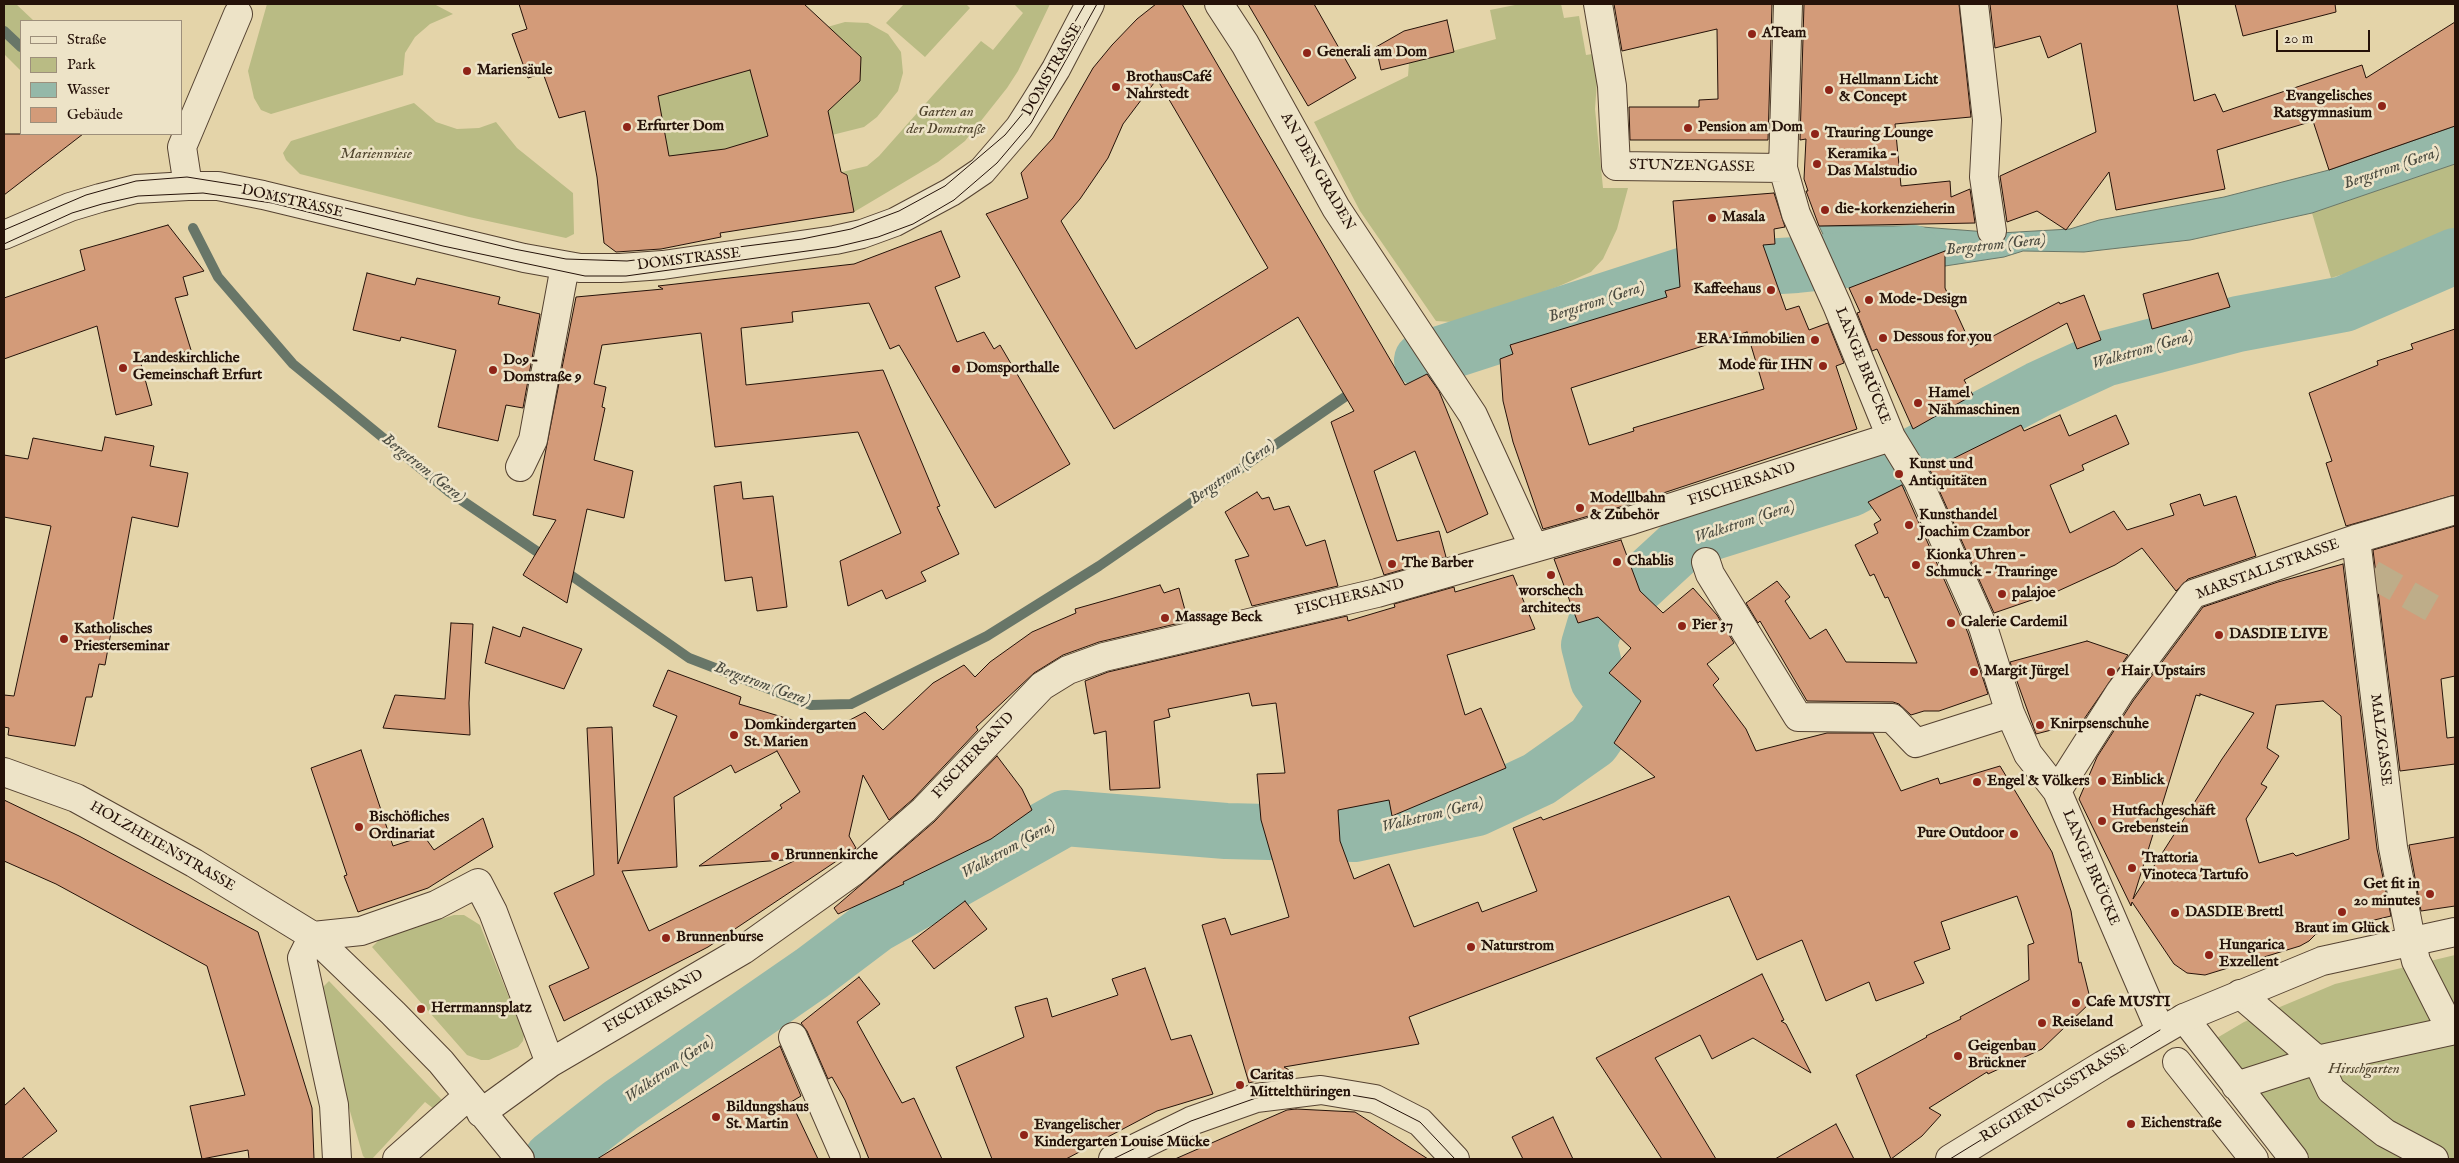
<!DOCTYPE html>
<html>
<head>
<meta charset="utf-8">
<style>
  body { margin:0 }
  #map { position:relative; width:2459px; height:1163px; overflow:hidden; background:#e4d4a9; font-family:"IM FELL English",serif }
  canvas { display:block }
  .frame { position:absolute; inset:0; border:5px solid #251209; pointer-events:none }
  .legend { position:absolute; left:20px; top:20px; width:162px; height:115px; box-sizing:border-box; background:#ede3c7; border:1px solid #9d8f7b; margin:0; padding:6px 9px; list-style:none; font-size:15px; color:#251209 }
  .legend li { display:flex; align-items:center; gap:10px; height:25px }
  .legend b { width:25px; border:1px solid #9d8f7b }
  .scale { position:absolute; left:2276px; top:30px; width:94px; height:22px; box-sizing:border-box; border:2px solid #251209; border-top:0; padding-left:6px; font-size:15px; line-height:18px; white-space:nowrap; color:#251209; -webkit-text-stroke:4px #ede3c7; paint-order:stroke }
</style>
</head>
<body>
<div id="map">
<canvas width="2459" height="1163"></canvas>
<div class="frame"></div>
<ul class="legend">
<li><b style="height:6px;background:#ede3c7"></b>Straße</li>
<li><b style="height:14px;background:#b9bb84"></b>Park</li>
<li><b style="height:14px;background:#95b8a8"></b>Wasser</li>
<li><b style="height:14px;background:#d39b79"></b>Gebäude</li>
</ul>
<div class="scale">20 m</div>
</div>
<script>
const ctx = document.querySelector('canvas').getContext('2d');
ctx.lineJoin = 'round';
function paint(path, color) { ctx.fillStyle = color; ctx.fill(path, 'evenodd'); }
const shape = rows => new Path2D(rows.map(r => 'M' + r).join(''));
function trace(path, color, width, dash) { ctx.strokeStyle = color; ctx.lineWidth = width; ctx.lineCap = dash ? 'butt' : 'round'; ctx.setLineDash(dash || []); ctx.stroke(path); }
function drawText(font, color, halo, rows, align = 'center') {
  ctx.font = font + ' "IM FELL English",serif'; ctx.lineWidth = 5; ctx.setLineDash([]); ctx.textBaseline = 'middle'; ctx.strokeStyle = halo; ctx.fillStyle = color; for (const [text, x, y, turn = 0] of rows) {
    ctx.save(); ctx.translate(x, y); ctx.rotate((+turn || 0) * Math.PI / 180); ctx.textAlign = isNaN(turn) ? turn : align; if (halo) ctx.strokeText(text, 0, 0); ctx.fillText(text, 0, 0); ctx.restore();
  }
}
paint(shape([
  [4,4,16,4,34,21,21,21,21,71,4,54],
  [267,4,434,4,453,14,430,24,415,37,405,53,403,75,271,114,261,110,254,98,248,71],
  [904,4,966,4,970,8,925,57,886,23],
  [1014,4,1050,4,1018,71,1007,88,965,141,938,162,854,212,848,175,842,172,867,166,879,156,981,41,993,50,1023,13],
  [1520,4,1561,4,1564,18,1579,16,1586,55,1599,53,1595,109,1603,188,1628,188,1617,229,1603,259,1591,272,1557,287,1497,308,1452,322,1436,321,1360,211,1314,122,1408,76,1409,63,1496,39,1490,10],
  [845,22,868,23,888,34,901,52,903,73,898,91,877,117,864,127,828,136,816,95,852,89,855,86,851,81,855,71,861,70,861,65,855,64,852,55,855,50,851,47,847,51,799,35],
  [752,59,764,122,775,144,729,148,725,149,726,152,715,154,714,150,711,151,666,163,653,89,662,87,664,94,672,92],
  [414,103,436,122,457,129,479,128,496,122,517,148,573,193,574,234,566,238,469,217,300,174,286,160,283,153,291,141],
  [2455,164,2455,231,2410,253,2331,278,2312,213],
  [454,915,464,915,480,925,524,1035,523,1041,518,1047,489,1060,481,1060,467,1055,372,947,381,938],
  [2455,955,2455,1159,2301,1159,2210,1042,2244,1022,2335,984],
  [329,981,442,1100,434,1109,425,1102,372,1159,366,1159,363,1156,345,1094,321,989]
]), '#b9bb84');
const water = shape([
  [2455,126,2455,164,2312,213,2190,240,2084,252,2023,251,2004,257,1945,266,1899,269,1849,288,1819,226,1909,226,2000,233,2070,229,2099,220,2224,197,2329,170,2455,126]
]);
paint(water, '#95b8a8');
trace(water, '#687668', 1);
trace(shape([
  [4,31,21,47],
  [193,228,218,277,293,364,448,491,548,559],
  [1386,376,1422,360],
  [562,569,689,658,811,705,851,704,987,636,1099,566,1355,390]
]), '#687668', 10);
trace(shape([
  [1422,360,1697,271,1797,265,1913,253],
  [552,1159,621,1105,812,973,877,924,1065,818,1226,831,1354,834,1477,808,1539,779,1593,741,1617,706,1598,680,1589,645,1595,625,1684,543,1713,532,1850,489,2039,389,2104,359,2238,324,2344,304,2455,256]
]), '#95b8a8', 56);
const building = shape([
  [519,4,804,4,861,57,860,81,828,111,841,172,847,175,854,212,720,233,721,237,661,249,616,252,604,243,597,177,585,111,559,118,543,73,528,78,512,34,527,29,519,4],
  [750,70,768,136,725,149,669,156,658,96,750,70],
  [1156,4,1182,4,1405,385,1427,374,1439,391,1488,514,1447,533,1415,451,1374,471,1397,541,1439,531,1446,557,1384,575,1331,422,1354,411,1298,317,1114,429,986,214,1028,198,1021,173,1053,138,1093,68,1112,45,1137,19,1156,4],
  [1157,79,1268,268,1136,349,1061,221,1080,199,1108,158,1123,124,1157,79],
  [1248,4,1314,4,1356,78,1308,106,1248,4],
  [1614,4,1772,4,1768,140,1630,140,1629,107,1699,107,1699,100,1718,99,1717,29,1622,51,1614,4],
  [1804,4,1959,4,1971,117,1895,124,1901,186,1950,181,1951,197,1970,189,1975,223,1819,226,1806,191,1808,191,1804,179,1806,139,1800,140,1804,4],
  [1990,4,2177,4,2194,101,2215,94,2223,112,2362,65,2366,78,2455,22,2455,126,2329,170,2313,121,2217,150,2225,189,2116,210,2109,172,2066,230,2037,211,2007,222,2000,176,2096,132,2081,43,2048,58,2040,36,1995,48,1990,4],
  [2235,4,2335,4,2336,12,2243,36,2235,4],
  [1447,20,1454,52,1381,70,1376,47,1404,31,1447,20],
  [4,134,83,134,4,195,4,134],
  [1774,193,1785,227,1774,229,1775,244,1763,245,1786,310,1799,306,1809,330,1828,323,1844,363,1836,366,1857,429,1627,505,1543,529,1513,442,1503,401,1500,359,1513,354,1510,345,1667,297,1665,291,1680,287,1673,201,1774,193],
  [1747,332,1764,389,1633,428,1634,431,1589,445,1571,388,1747,332],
  [168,225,204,271,183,277,188,295,175,298,191,350,141,364,152,405,116,415,97,326,4,359,4,298,85,270,80,250,168,225],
  [941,231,960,277,935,287,957,342,984,332,994,349,1000,345,1070,464,995,508,899,345,890,349,869,303,792,312,793,322,741,328,746,385,883,370,940,506,937,507,959,554,921,572,926,581,886,599,882,590,848,606,840,561,901,533,858,432,715,447,701,333,602,345,594,384,606,387,602,407,605,408,594,460,633,471,624,518,587,509,567,603,523,575,556,520,533,515,576,297,663,289,658,286,854,264,941,231],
  [1945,251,1945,288,1972,347,2059,302,2060,304,2084,295,2101,340,2077,349,2067,323,1964,380,1973,395,1913,429,1877,349,1872,351,1857,313,1860,312,1849,288,1945,251],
  [367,273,415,285,417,278,500,297,498,304,540,314,523,408,506,405,498,441,438,427,456,350,401,337,400,341,353,330,367,273],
  [2218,273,2230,307,2152,329,2143,294,2218,273],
  [2455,329,2455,495,2346,526,2326,463,2332,461,2309,393,2378,365,2377,361,2413,349,2411,344,2455,329],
  [2060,415,2069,436,2116,415,2129,444,2082,465,2084,470,2050,485,2070,533,2114,511,2127,530,2174,515,2170,504,2200,494,2204,506,2236,496,2256,556,2188,579,2176,591,2142,548,2115,565,2058,591,1994,613,1930,470,2021,425,2024,431,2060,415],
  [105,437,154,446,150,466,188,473,178,527,132,517,105,665,99,664,92,697,86,697,75,746,8,735,9,728,4,727,4,695,14,696,51,526,4,517,4,455,28,459,33,438,102,451,105,437],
  [741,482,743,499,773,496,787,607,757,611,752,577,725,581,714,486,741,482],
  [1902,485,1968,633,1988,694,1939,711,1924,711,1911,715,1899,704,1893,702,1807,701,1760,621,1758,623,1746,603,1777,581,1790,597,1785,601,1810,639,1826,629,1846,662,1917,663,1888,597,1885,598,1874,574,1870,576,1855,545,1878,533,1874,524,1881,520,1868,502,1902,485],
  [1257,492,1262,499,1269,497,1274,510,1289,506,1306,546,1325,540,1338,586,1252,606,1235,560,1249,556,1225,512,1257,492],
  [2455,526,2455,676,2441,679,2447,738,2455,737,2455,764,2400,771,2373,550,2455,526],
  [1621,540,1640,591,1663,613,1693,588,1717,615,1734,643,1707,664,1719,679,1713,685,1746,729,1756,751,1827,733,1873,733,1901,791,1938,778,1940,784,2000,766,2052,852,2071,911,2079,963,2081,962,2091,1002,2042,1049,1988,1074,1987,1072,1929,1108,1941,1115,1922,1136,1891,1159,1856,1075,1927,1037,1926,1036,1961,1019,1960,1017,2029,980,2028,945,2034,943,2017,896,1941,922,1950,949,1914,962,1924,983,1876,1001,1869,982,1826,1001,1802,940,1757,960,1729,896,1409,1017,1419,1044,1284,1067,1291,1071,1249,1083,1202,925,1225,918,1231,935,1289,917,1261,820,1257,774,1285,773,1276,703,1252,706,1249,693,1168,709,1170,717,1154,721,1160,788,1110,790,1106,731,1094,734,1085,681,1108,672,1347,616,1348,621,1395,607,1394,604,1454,587,1455,592,1513,575,1535,629,1447,655,1465,715,1481,708,1506,768,1392,816,1389,800,1338,810,1340,841,1354,879,1389,864,1414,927,1478,902,1482,912,1537,891,1513,828,1541,817,1543,820,1655,777,1614,743,1641,701,1609,673,1631,648,1598,617,1578,623,1554,559,1621,540],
  [2343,564,2377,849,2391,916,2316,934,2309,941,2300,946,2205,975,2187,973,2174,964,2132,902,2131,906,2079,799,2097,757,2133,701,2203,607,2278,582,2343,564],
  [2200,694,2254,713,2222,759,2133,899,2196,695,2200,696,2200,694],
  [2323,701,2341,716,2349,839,2296,856,2293,853,2259,863,2246,819,2267,787,2261,784,2279,756,2267,748,2276,705,2323,701],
  [1160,585,1164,593,1179,588,1188,621,1099,642,1063,655,1034,673,976,727,978,730,913,799,889,820,863,775,849,836,856,848,708,947,564,1021,549,986,589,968,554,893,594,875,587,728,612,727,618,864,677,716,653,706,668,670,741,697,739,704,829,731,865,712,883,730,933,683,964,665,975,677,990,662,1032,632,1076,613,1075,609,1160,585],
  [777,751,800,792,780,805,782,808,699,866,798,859,649,931,622,871,677,867,674,797,731,765,735,773,777,751],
  [451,623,473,624,469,703,470,735,383,728,395,695,445,699,451,623],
  [493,627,520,637,523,627,582,649,564,689,485,663,493,627],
  [2087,641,2128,655,2082,722,2036,734,2010,662,2087,641],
  [361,750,393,846,424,836,434,850,483,818,493,847,428,888,358,912,344,876,347,875,311,768,361,750],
  [997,756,1022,789,1032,810,991,839,903,882,904,884,838,914,834,908,934,822,997,756],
  [4,800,79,836,258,932,312,1108,314,1159,249,1159,248,1150,202,1159,190,1106,245,1095,207,966,56,884,4,861,4,800],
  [2455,837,2455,906,2421,911,2409,845,2455,837],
  [965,901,987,929,934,969,912,941,965,901],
  [1145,968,1171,1040,1191,1035,1213,1094,1157,1111,1066,1159,992,1159,956,1067,1024,1037,1015,1007,1047,998,1052,1017,1118,995,1112,979,1145,968],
  [1762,974,1784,1020,1781,1021,1786,1024,1811,1073,1753,1038,1712,1059,1700,1035,1655,1058,1716,1159,1662,1159,1596,1058,1762,974],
  [859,977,880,1004,857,1022,902,1103,914,1098,942,1159,869,1159,845,1100,832,1077,828,1079,807,1031,801,1023,859,977],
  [780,1046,801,1096,791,1102,818,1159,597,1159,780,1046],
  [24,1088,57,1131,21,1159,4,1159,4,1106,24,1088],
  [1296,1109,1355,1112,1428,1159,1175,1159,1287,1110,1296,1109],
  [1553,1117,1573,1159,1523,1159,1512,1137,1553,1117],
  [1836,1124,1854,1159,1775,1159,1836,1124]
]);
paint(building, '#d39b79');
trace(building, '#251209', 1);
trace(shape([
  [2372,574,2432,608]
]), '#bead89', 28, [28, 14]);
const pedestrian = shape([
  [2411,940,2416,961,2451,1030],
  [2240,994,2317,1060,2331,1090,2385,1133,2434,1159],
  [2184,1018,2294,1159],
  [2236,1086,2317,1060,2455,1030]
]);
const minor = shape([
  [1219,4,1245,44,1336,208,1473,415,1534,548],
  [1598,4,1612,86,1616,166,1783,168],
  [1788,4,1783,168,1796,214,1837,305,1891,437,1918,481,1983,627,2010,713,2028,754,2057,791,2160,1030],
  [1974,4,1987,120,1984,177,1992,231],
  [188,186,182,147,238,14],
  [4,235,70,207,100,198,136,189,188,186,218,186,263,195,524,258,580,268,620,268,663,265,835,240,862,234,895,222,951,192,982,171,1019,128,1035,103,1056,69,1090,4],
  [520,467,533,440,565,266],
  [2356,539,2393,847,2411,940],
  [1706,562,1710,574,1798,717,1892,718,1916,743,2010,713],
  [4,772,76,798,194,863,313,936,393,1013,441,1062,520,1159],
  [2057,791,2120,692,2193,594,2356,539,2455,510],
  [313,936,361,931,436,905,478,883,493,912,550,1063],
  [313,936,302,958,334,1105,337,1159],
  [793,1037,846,1159],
  [2177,1062,2254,1159],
  [481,1113,550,1063,743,950,854,871,924,810,1042,686,1068,670,1104,657,1377,593,1632,520,1891,437],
  [397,1159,467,1097],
  [1113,1159,1191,1121,1256,1098,1321,1090,1375,1099,1420,1122,1455,1159],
  [1950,1159,2103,1065,2184,1018,2322,961,2455,932]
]);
trace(pedestrian, '#554231', 30);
trace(minor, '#554231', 30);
trace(pedestrian, '#ede3c7', 28);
trace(minor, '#ede3c7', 28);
trace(shape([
  [4,230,86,195,136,181,187,177,275,191,514,249,566,259,627,261,802,239,851,229,899,211,945,186,1005,135,1024,112,1085,4],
  [4,244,72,213,102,204,138,196,203,193,272,203,443,246,585,276,626,276,836,247,878,237,913,224,954,200,997,163,1031,123,1097,4],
  [1113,1159,1191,1121,1256,1098,1321,1090,1375,1099,1420,1122,1455,1159],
  [1950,1159,2160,1030]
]), '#251209', 1);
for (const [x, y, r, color] of [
  [1752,34,5,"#8f2418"],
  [1307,53,5,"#8f2418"],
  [467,71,5,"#8f2418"],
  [1116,87,5,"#8f2418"],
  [1829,90,5,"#8f2418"],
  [2382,106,5,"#8f2418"],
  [627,127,5,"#8f2418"],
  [1688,128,5,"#8f2418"],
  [1815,134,5,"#8f2418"],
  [1817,164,5,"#8f2418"],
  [1825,210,5,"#8f2418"],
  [1712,218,5,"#8f2418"],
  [1771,290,5,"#8f2418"],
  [1869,300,5,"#8f2418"],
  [1883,338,5,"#8f2418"],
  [1815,340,5,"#8f2418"],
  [1823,366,5,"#8f2418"],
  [123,368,5,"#8f2418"],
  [956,369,5,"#8f2418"],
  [493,370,5,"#8f2418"],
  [1918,403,5,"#8f2418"],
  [1899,474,5,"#8f2418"],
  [1580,508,5,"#8f2418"],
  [1909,525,5,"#8f2418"],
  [1617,562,5,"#8f2418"],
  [1392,564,5,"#8f2418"],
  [1916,565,5,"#8f2418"],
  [1551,575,5,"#8f2418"],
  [2002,594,5,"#8f2418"],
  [1165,618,5,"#8f2418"],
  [1951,623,5,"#8f2418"],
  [1682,626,5,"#8f2418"],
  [2219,635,5,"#8f2418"],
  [64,639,5,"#8f2418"],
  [1974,672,5,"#8f2418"],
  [2111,672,5,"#8f2418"],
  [2040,725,5,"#8f2418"],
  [734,735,5,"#8f2418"],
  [2102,781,5,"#8f2418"],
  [1977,782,5,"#8f2418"],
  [2102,821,5,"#8f2418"],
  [359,827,5,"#8f2418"],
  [2014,834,5,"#8f2418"],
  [775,856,5,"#8f2418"],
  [2132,868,5,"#8f2418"],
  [2430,894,5,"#8f2418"],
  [2342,912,5,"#8f2418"],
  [2175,913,5,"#8f2418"],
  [666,938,5,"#8f2418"],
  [1471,947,5,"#8f2418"],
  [2209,955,5,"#8f2418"],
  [2076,1003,5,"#8f2418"],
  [421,1009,5,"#8f2418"],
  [2042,1023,5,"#8f2418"],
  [1958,1056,5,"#8f2418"],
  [1240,1085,5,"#8f2418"],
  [716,1117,5,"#8f2418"],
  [2131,1124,5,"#8f2418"],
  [1024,1135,5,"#8f2418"]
]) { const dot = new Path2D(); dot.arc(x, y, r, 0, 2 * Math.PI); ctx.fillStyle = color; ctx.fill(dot); trace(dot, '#ede3c7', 2); }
drawText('bold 15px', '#251209', '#ede3c7', [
  ["ATeam",1762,34],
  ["Generali am Dom",1317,53],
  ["Mariensäule",477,71],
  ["BrothausCafé",1126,78],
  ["Nahrstedt",1126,95],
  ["Hellmann Licht",1839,81],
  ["& Concept",1839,98],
  ["Evangelisches",2372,97,"right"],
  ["Ratsgymnasium",2372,114,"right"],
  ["Erfurter Dom",637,127],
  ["Pension am Dom",1698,128],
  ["Trauring Lounge",1825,134],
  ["Keramika -",1827,155],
  ["Das Malstudio",1827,172],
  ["die-korkenzieherin",1835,210],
  ["Masala",1722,218],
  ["Kaffeehaus",1761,290,"right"],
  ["Mode-Design",1879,300],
  ["Dessous for you",1893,338],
  ["ERA Immobilien",1805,340,"right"],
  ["Landeskirchliche",133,359],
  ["Gemeinschaft Erfurt",133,376],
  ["D09 –",503,361],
  ["Domstraße 9",503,378],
  ["Mode für IHN",1813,366,"right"],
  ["Domsporthalle",966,369],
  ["Hamel",1928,394],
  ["Nähmaschinen",1928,411],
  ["Kunst und",1909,465],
  ["Antiquitäten",1909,482],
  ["Modellbahn",1590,499],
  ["& Zubehör",1590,516],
  ["Kunsthandel",1919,516],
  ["Joachim Czambor",1919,533],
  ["Kionka Uhren -",1926,556],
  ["Schmuck - Trauringe",1926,573],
  ["Chablis",1627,562],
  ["The Barber",1402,564],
  ["worschech",1551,592,"center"],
  ["architects",1551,609,"center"],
  ["palajoe",2012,594],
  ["Massage Beck",1175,618],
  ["Galerie Cardemil",1961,623],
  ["Pier 37",1692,626],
  ["Katholisches",74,630],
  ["Priesterseminar",74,647],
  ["DASDIE LIVE",2229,635],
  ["Margit Jürgel",1984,672],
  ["Hair Upstairs",2121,672],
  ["Knirpsenschuhe",2050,725],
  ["Domkindergarten",744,726],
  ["St. Marien",744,743],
  ["Einblick",2112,781],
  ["Engel & Völkers",1987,782],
  ["Hutfachgeschäft",2112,812],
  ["Grebenstein",2112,829],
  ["Bischöfliches",369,818],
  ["Ordinariat",369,835],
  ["Pure Outdoor",2004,834,"right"],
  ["Brunnenkirche",785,856],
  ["Trattoria",2142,859],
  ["Vinoteca Tartufo",2142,876],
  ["Get fit in",2420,885,"right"],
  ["20 minutes",2420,902,"right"],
  ["DASDIE Brettl",2185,913],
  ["Braut im Glück",2342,929,"center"],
  ["Brunnenburse",676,938],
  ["Hungarica",2219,946],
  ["Exzellent",2219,963],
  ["Naturstrom",1481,947],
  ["Cafe MUSTI",2086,1003],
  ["Herrmannsplatz",431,1009],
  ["Reiseland",2052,1023],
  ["Geigenbau",1968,1047],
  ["Brückner",1968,1064],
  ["Caritas",1250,1076],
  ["Mittelthüringen",1250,1093],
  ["Bildungshaus",726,1108],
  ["St. Martin",726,1125],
  ["Eichenstraße",2141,1124],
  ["Evangelischer",1034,1126],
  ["Kindergarten Louise Mücke",1034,1143]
], 'left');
drawText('15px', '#251209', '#ede3c7', [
  ["DOMSTRASSE",1053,70,-60],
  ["STUNZENGASSE",1692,167,1],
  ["AN DEN GRADEN",1317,172,60],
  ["DOMSTRASSE",292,202,13],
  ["DOMSTRASSE",689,260,-7],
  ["LANGE BRÜCKE",1862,366,68],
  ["FISCHERSAND",1742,485,-18],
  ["MARSTALLSTRASSE",2268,570,-20],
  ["FISCHERSAND",1350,598,-14],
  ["MALZGASSE",2380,740,83],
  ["FISCHERSAND",974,756,-47],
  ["HOLZHEIENSTRASSE",162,847,30],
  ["LANGE BRÜCKE",2090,868,67],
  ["FISCHERSAND",654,1002,-30],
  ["REGIERUNGSSTRASSE",2055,1094,-32]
]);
drawText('italic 15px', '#51452e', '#ede3c7', [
  ["Garten an",946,113],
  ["der Domstraße",946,130],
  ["Marienwiese",376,155],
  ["Hirschgarten",2364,1070]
]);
drawText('italic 16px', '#4c4c41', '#ede3c7', [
  ["Bergstrom (Gera)",2392,169,-19],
  ["Bergstrom (Gera)",1996,246,-6],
  ["Bergstrom (Gera)",1597,303,-18],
  ["Walkstrom (Gera)",2143,351,-16],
  ["Bergstrom (Gera)",423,469,38],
  ["Bergstrom (Gera)",1233,473,-35],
  ["Walkstrom (Gera)",1745,523,-18],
  ["Bergstrom (Gera)",762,685,20],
  ["Walkstrom (Gera)",1433,816,-14],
  ["Walkstrom (Gera)",1009,850,-29],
  ["Walkstrom (Gera)",670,1070,-35]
]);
</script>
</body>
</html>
